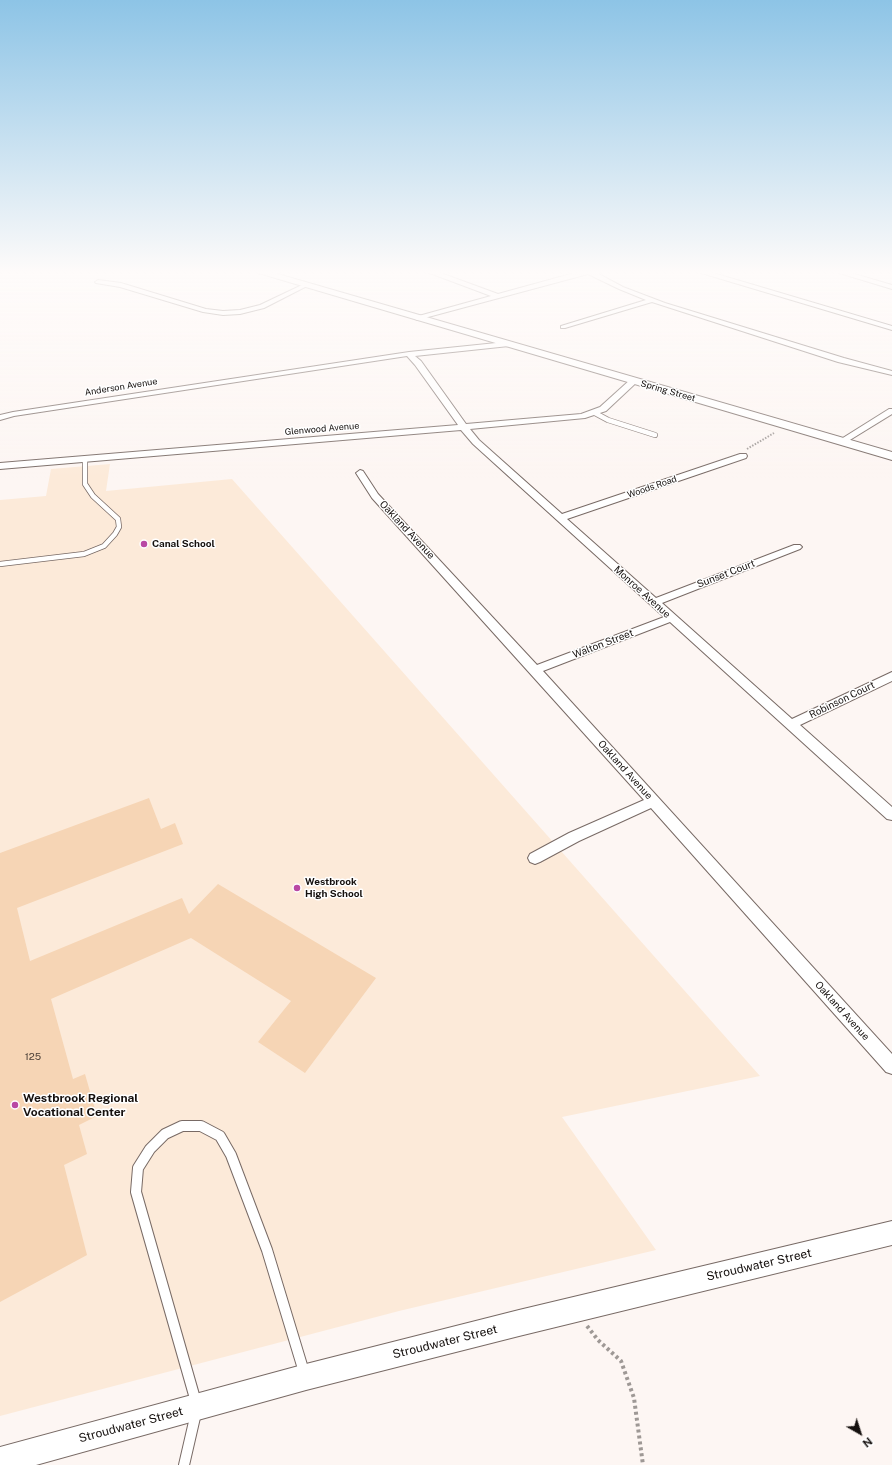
<!DOCTYPE html>
<html>
<head>
<meta charset="utf-8">
<style>
  body { margin:0 }
  #map { position:relative; width:892px; height:1465px; overflow:hidden; background:#fdf6f3; font-family:"Public Sans",sans-serif }
  canvas { display:block }
  .north { position:absolute; left:840px; top:1413px; width:40px; height:40px; -webkit-text-stroke:3px #fff; paint-order:stroke; rotate:141deg; font-size:11px; font-weight:700; line-height:16px; text-align:center; color:#15100e }
  .north::after { content:''; display:block; margin:auto; width:14px; height:18px; background:#15100e; clip-path:polygon(50% 0,100% 100%,50% 72%,0 100%) }
</style>
</head>
<body>
<div id="map">
<canvas width="892" height="1465"></canvas>
<div class="north">N</div>
</div>
<script>
const ctx = document.querySelector('canvas').getContext('2d');
ctx.lineJoin = 'round';
function paint(path, color) { ctx.fillStyle = color; ctx.fill(path, 'evenodd'); }
const shape = rows => new Path2D(rows.map(r => 'M' + r).join(''));
function trace(path, color, width, dash) { ctx.strokeStyle = color; ctx.lineWidth = width; ctx.lineCap = dash ? 'butt' : 'round'; ctx.setLineDash(dash || []); ctx.stroke(path); }
function drawText(font, color, halo, rows, align = 'center') {
  ctx.font = font + ' "Public Sans",sans-serif'; ctx.lineWidth = 3; ctx.setLineDash([]); ctx.textBaseline = 'middle'; ctx.strokeStyle = halo; ctx.fillStyle = color; for (const [text, x, y, turn = 0] of rows) {
    ctx.save(); ctx.translate(x, y); ctx.rotate((+turn || 0) * Math.PI / 180); ctx.textAlign = isNaN(turn) ? turn : align; if (halo) ctx.strokeText(text, 0, 0); ctx.fillText(text, 0, 0); ctx.restore();
  }
}
paint(shape([
  [110,464,106,491,232,479,760,1076,562,1117,656,1250,399,1311,0,1416,0,500,46,496,51,469]
]), '#fcead9');
paint(shape([
  [149,798,161,829,175,823,183,844,17,908,30,961,182,898,189,914,218,884,376,978,305,1073,258,1042,291,1001,191,938,51,999,73,1079,85,1074,97,1116,79,1125,87,1154,64,1165,87,1255,0,1302,0,853]
]), '#f6d5b5');
const serviceFar1 = shape([
  [595,413,608,420,655,435],
  [0,564,84,554,104,546,115,534,119,527,118,519,93,496,85,484,85,459]
]);
const service = shape([
  [196,1402,136,1192,138,1168,150,1149,165,1134,182,1126,201,1126,220,1136,231,1155,267,1250,304,1372],
  [184,1465,196,1413]
]);
const minor = shape([
  [427,272,438,272,498,294,578,272,595,272,623,287,665,303,844,358,892,371,892,375,838,362,652,302,565,328,561,328,561,326,646,300,619,289,588,274,417,320,414,318,415,317,491,296,427,272],
  [698,272,710,272,892,326,892,330,698,272],
  [836,272,848,272,892,285,892,289,836,272],
  [98,280,121,283,206,309,223,311,240,310,260,305,302,285,307,286,264,308,240,314,223,315,203,312,120,287,96,283,95,282,98,280],
  [506,342,509,342,509,346,415,356,421,361,466,424,581,414,600,407,631,379,637,379,638,381,606,411,585,418,470,429,479,440,562,514,740,454,746,454,747,456,746,458,567,519,656,598,794,545,800,545,802,547,800,549,662,603,792,719,892,672,892,681,800,725,892,807,892,820,887,819,670,622,543,671,892,1054,892,1074,886,1072,651,808,579,841,540,862,535,864,530,862,528,858,530,854,569,833,644,800,372,498,356,473,360,470,363,471,378,494,537,665,664,617,473,444,461,430,0,469,0,463,458,425,415,365,407,356,14,416,0,420,0,415,13,412,409,352,506,342],
  [889,409,892,409,892,414,845,443,839,443,838,441,889,409]
]);
const secondary = shape([
  [892,1221,892,1245,519,1336,306,1390,36,1465,0,1465,0,1447,306,1364,519,1310,892,1221]
]);
const primary = shape([
  [255,272,271,272,892,452,892,460,255,272]
]);
trace(serviceFar1, '#786a65', 6);
trace(service, '#786a65', 12);
trace(minor, '#786a65', 2);
trace(secondary, '#786a65', 2);
trace(primary, '#786a65', 2);
trace(shape([
  [747,449,774,433]
]), '#9e9895', 2, [1.5, 1.5]);
trace(shape([
  [587,1326,598,1340,621,1361,634,1398,643,1465]
]), '#9e9895', 4, [3, 3]);
trace(serviceFar1, '#fff', 4.5);
trace(service, '#fff', 10);
paint(minor, '#fff');
paint(secondary, '#fff');
paint(primary, '#fff');
const sky = ctx.createLinearGradient(0, 0, 0, 478);
sky.addColorStop(0, '#8dc4e6');
sky.addColorStop(0.57, '#fefbfa');
sky.addColorStop(1, '#fefbfa00');
ctx.fillStyle = sky;
ctx.fillRect(0, 0, 892, 478);
for (const [x, y, r, color] of [
  [144,544,4,"#b948a4"],
  [297,888,4,"#b948a4"],
  [15,1105,4,"#b948a4"]
]) { const dot = new Path2D(); dot.arc(x, y, r, 0, 2 * Math.PI); ctx.fillStyle = color; ctx.fill(dot); trace(dot, '#fff', 1.5); }
drawText('9px', '#15100e', '#fff', [
  ["Anderson Avenue",121,387,-9],
  ["Spring Street",668,391,16],
  ["Glenwood Avenue",322,429,-5],
  ["Woods Road",652,487,-19]
]);
drawText('10px', '#15100e', '#fff', [
  ["Oakland Avenue",407,530,47],
  ["Sunset Court",726,574,-21],
  ["Monroe Avenue",642,592,42],
  ["Walton Street",603,644,-21],
  ["Robinson Court",842,700,-26],
  ["Oakland Avenue",625,770,48],
  ["Oakland Avenue",842,1011,48]
]);
drawText('bold 10px', '#15100e', '#fff', [
  ["Canal School",152,544],
  ["Westbrook",305,882],
  ["High School",305,894]
], 'left');
drawText('10px', '#4d4138', null, [
  ["125",33,1057]
]);
drawText('bold 12px', '#15100e', '#fff', [
  ["Westbrook Regional",23,1098],
  ["Vocational Center",23,1112]
], 'left');
drawText('12px', '#15100e', '#fff', [
  ["Stroudwater Street",759,1265,-13],
  ["Stroudwater Street",445,1342,-14],
  ["Stroudwater Street",131,1425,-15]
]);
</script>
</body>
</html>
